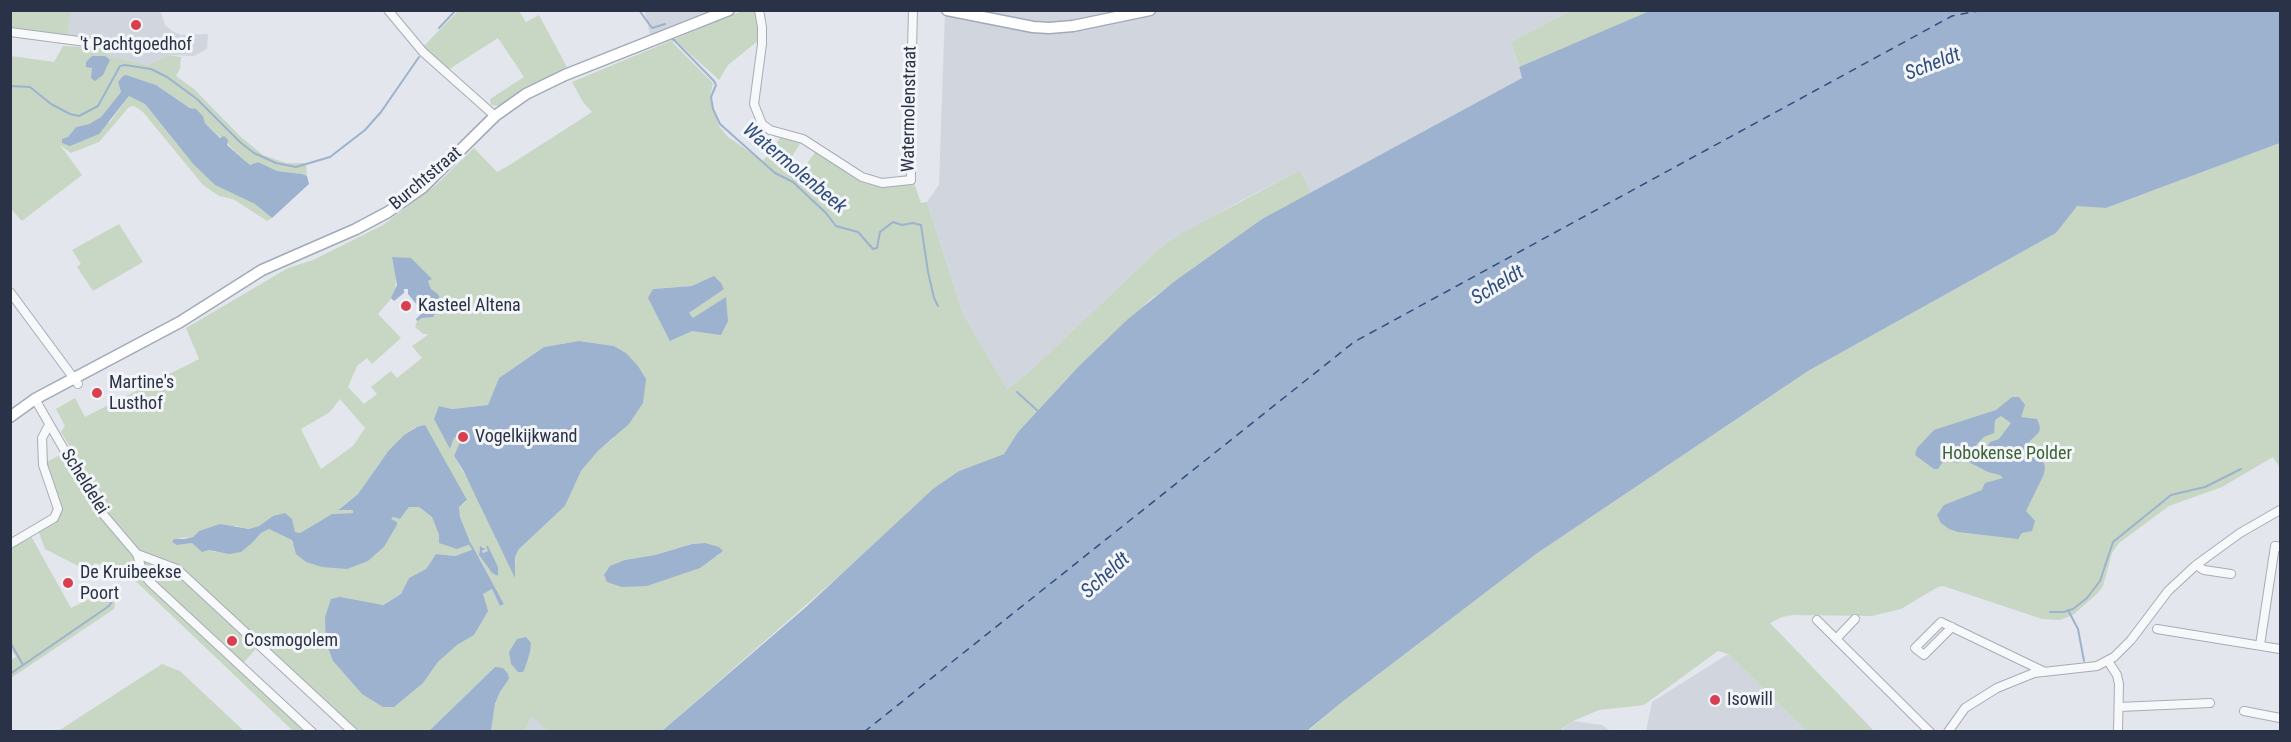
<!DOCTYPE html>
<html>
<head>
<meta charset="utf-8">
<style>
  body { margin:0 }
  #map { position:relative; width:2291px; height:742px; overflow:hidden; background:#e3e6ec; font-family:"Roboto Condensed",sans-serif }
  canvas { display:block }
  .frame { position:absolute; inset:0; border:12px solid #293246; pointer-events:none }
</style>
</head>
<body>
<div id="map">
<canvas width="2291" height="742"></canvas>
<div class="frame"></div>
</div>
<script>
const ctx = document.querySelector('canvas').getContext('2d');
ctx.lineJoin = 'round';
function paint(path, color) { ctx.fillStyle = color; ctx.fill(path, 'evenodd'); }
const shape = rows => new Path2D(rows.map(r => 'M' + r).join(''));
function trace(path, color, width, dash) { ctx.strokeStyle = color; ctx.lineWidth = width; ctx.lineCap = dash ? 'butt' : 'round'; ctx.setLineDash(dash || []); ctx.stroke(path); }
function drawText(font, color, halo, rows, align = 'center') {
  ctx.font = font + ' "Roboto Condensed",sans-serif'; ctx.lineWidth = 6; ctx.setLineDash([]); ctx.textBaseline = 'middle'; ctx.strokeStyle = halo; ctx.fillStyle = color; for (const [text, x, y, turn = 0] of rows) {
    ctx.save(); ctx.translate(x, y); ctx.rotate((+turn || 0) * Math.PI / 180); ctx.textAlign = isNaN(turn) ? turn : align; if (halo) ctx.strokeText(text, 0, 0); ctx.fillText(text, 0, 0); ctx.restore();
  }
}
paint(shape([
  [160,10,165,25,172,31,181,35,208,34,207,49,194,56,168,55,149,65,111,58,100,48,101,41,67,37,71,11],
  [645,11,708,11,650,35],
  [945,11,1570,11,1511,42,1522,78,1311,193,1300,170,1233,205,1160,248,1030,371,1007,389,963,314,927,202,939,185],
  [1728,654,1807,731,1646,732,1652,702],
  [530,715,547,731,525,732],
  [1573,721,1602,725,1610,731,1559,732]
]), '#d1d5de');
paint(shape([
  [10,11,71,11,67,37,11,28],
  [458,11,519,11,526,22,539,15,568,69,528,86,500,106,491,105,490,99,524,77,498,38,448,70,422,48],
  [742,11,755,11,757,13,759,40,728,65,719,80,676,41,672,42,713,83,710,97,719,126,728,137,763,161,781,137,801,142,783,171,796,178,817,150,864,183,876,186,914,183,921,203,927,202,963,314,1007,389,1030,371,1160,248,1184,232,1300,170,1311,193,1262,219,1151,299,1079,366,1018,432,1004,454,959,471,662,731,547,731,531,716,525,731,491,731,495,705,500,692,509,679,495,667,429,731,357,731,261,643,239,668,308,731,293,731,126,572,95,563,88,571,45,549,39,533,41,528,61,513,62,507,45,463,71,449,61,432,65,426,56,409,75,398,85,417,199,359,186,328,288,268,313,260,383,225,436,185,474,148,497,172,508,166,592,112,583,102,572,82],
  [392,258,431,279,428,281,431,290,438,294,422,318,417,321,415,327,423,334,429,334,412,346,422,358,397,378,391,371,371,387,377,394,364,404,348,387,357,366,367,358,372,364,401,338,378,314,395,294,396,276],
  [692,286,723,289,689,313,692,318,652,289],
  [579,341,614,346,626,353,614,438,598,451,581,471,565,506,519,549,515,557,516,564,454,456,460,443,467,440,464,433,454,438,450,448,439,406,452,409,488,405,499,378,544,347],
  [340,399,365,428,353,446,321,469,301,429,330,412],
  [416,427,467,501,459,507,460,517,471,543,439,535,432,517,419,507,409,507,400,519,392,517,390,519,397,525,384,547,368,561,292,544,292,540,288,537,269,529,261,533,253,542,215,552,192,543,177,545,180,538,193,537,199,531,236,526,249,529,259,526,273,516,292,519,292,528,295,532,300,533,332,514,354,513,353,510,338,509,358,494,389,450,404,435],
  [705,543,719,555,647,586,625,560,655,555,692,544],
  [483,546,486,550,482,551,483,553,488,551,498,576,492,573,479,555,479,550],
  [474,549,504,604,500,606,492,589,483,594,474,635,457,645,438,662,423,683,362,694,333,661,363,602,382,605,401,594,410,578,426,569,436,554,455,556],
  [1570,11,1652,11,1519,67,1511,42],
  [63,46,100,48,111,57,149,65,168,55,181,57,180,69,176,76,194,89,241,137,263,155,286,163,306,163,307,176,302,174,277,171,258,162,250,165,205,123,203,116,156,85,123,76,118,82,121,92,101,117,89,124,76,127,68,137,110,122,129,96,145,104,194,165,215,185,255,204,272,218,267,221,233,199,219,196,203,185,143,112,134,106,129,107,99,142,71,153,60,145,82,175,22,221,11,209,11,56,54,62],
  [2280,143,2280,468,2273,457,2222,487,2169,506,2119,543,2112,553,2103,586,2098,593,2073,615,2060,620,2042,619,1943,586,1938,587,1901,609,1872,616,1793,615,1782,617,1770,623,1874,731,1807,731,1728,654,1718,651,1644,705,1599,710,1573,721,1559,731,1307,732,1342,702,1536,554,1808,371,2056,233,2077,205,2106,208],
  [119,224,143,262,93,291,77,267,81,264,72,250],
  [31,536,71,608,101,593,115,603,114,609,11,678,11,660,16,657,10,648,11,548],
  [162,664,180,671,244,731,58,731]
]), '#c8d7c4');
paint(shape([
  [1652,10,2280,11,2280,143,2106,208,2077,206,2056,233,1808,371,1536,554,1342,702,1307,731,662,731,806,607,933,489,959,471,1004,454,1018,432,1079,366,1128,319,1175,281,1262,219,1522,78,1519,67],
  [92,56,105,56,110,60,103,75,95,81,91,78,92,68,86,67,86,62],
  [126,75,156,85,190,108,196,109,203,116,205,123,220,138,224,136,228,140,227,145,250,165,258,162,277,171,302,174,307,176,309,184,272,218,255,204,215,185,194,165,145,104,129,96,99,134,70,146,62,143,62,139,68,137,76,127,89,124,101,117,121,92,118,82,123,76],
  [392,257,411,258,432,279,428,281,431,289,438,294,442,303,433,317,422,318,417,321,416,319,423,312,408,294,408,289,404,289,404,293,394,301,391,298,397,285],
  [714,276,721,283,724,289,689,313,693,318,726,297,728,321,721,335,692,331,670,341,648,298,653,289,692,286],
  [579,341,614,346,626,353,638,366,646,379,643,403,629,424,598,451,581,471,565,506,519,549,515,557,515,578,463,470,454,456,460,442,467,439,463,433,454,438,450,449,434,419,439,406,452,409,488,405,499,378,544,347],
  [2012,397,2019,397,2025,405,2021,417,2037,419,2040,427,2039,432,2026,445,2028,448,2037,450,2045,466,2044,474,2026,511,2035,521,2032,531,2022,533,2018,539,1958,532,1949,529,1941,523,1937,515,1944,505,1982,490,1985,483,2003,478,2000,475,1988,472,1965,460,1957,463,1944,460,1938,469,1934,469,1915,455,1917,448,1934,430,1996,410],
  [2001,416,2011,423,1999,439,1990,442,1985,450,1977,452,1976,445,1984,437,1994,433,1995,420],
  [425,425,467,500,459,507,460,517,471,544,457,549,439,543,439,535,432,517,419,507,409,507,400,519,393,517,391,519,397,522,397,525,384,547,368,561,347,569,322,567,306,562,296,554,292,540,269,529,261,533,253,542,241,552,229,554,209,550,202,552,192,543,177,545,172,542,174,539,184,539,193,537,199,531,220,524,249,529,259,526,273,516,285,513,292,519,295,532,300,533,332,514,353,513,353,510,338,510,358,494,389,450,404,435,417,427],
  [705,543,719,547,723,551,700,568,647,586,622,587,607,582,604,575,610,566,625,560,655,555,692,544],
  [480,546,486,549,482,551,483,553,488,551,486,546,488,546,498,567,498,576,492,573,479,555],
  [474,549,504,604,500,606,492,589,483,594,488,611,474,635,457,645,438,662,423,683,394,707,383,707,362,694,333,661,326,642,325,617,331,599,340,597,383,605,401,594,409,578,426,569,436,554,455,556],
  [526,637,531,643,530,652,525,668,523,672,518,672,511,664,509,652,517,639],
  [495,667,503,668,508,674,509,679,500,692,495,704,491,731,429,731]
]), '#9cb2cf');
trace(shape([
  [639,10,652,28,665,24],
  [439,28,456,10],
  [673,39,714,81,716,85,711,97,713,109,720,124,775,173,793,182,826,213,836,226,858,232,873,249,877,248,880,232,893,222,902,225,913,223,921,225,928,272,934,298,938,306],
  [10,86,30,87,51,104,70,114,79,116,98,106,120,66,125,65,151,69,167,77,197,99,240,142,254,153,276,163,296,167,330,157,365,130,381,112,419,57],
  [1017,392,1039,412],
  [470,544,473,549],
  [2068,610,2078,629,2084,661],
  [2050,612,2064,612,2073,609,2087,598,2100,581,2113,542,2171,495,2205,487,2241,469],
  [10,642,23,665],
  [10,674,109,606,115,596]
]), '#9cb2cf', 2);
trace(shape([
  [864,732,1354,342,1952,16,1983,10]
]), '#304f7e', 1.5, [8, 6]);
const minor = shape([
  [388,10,423,52,495,116],
  [759,10,762,27,762,44,754,104,762,124,770,130,803,139,862,177,882,183,911,180,910,128,913,10],
  [10,32,94,43],
  [10,292,78,384],
  [35,399,97,507,137,554,177,569,353,732],
  [10,544,54,518,58,509,43,465,42,438,49,425],
  [137,554,143,573,150,582,312,732],
  [2196,565,2204,570,2231,574],
  [1817,620,1930,732],
  [1952,627,1924,655,1915,648,1941,622,2043,671],
  [2157,629,2280,649],
  [1836,639,1855,619],
  [2260,645,2275,546,2280,547],
  [2108,661,2117,675,2119,684,2118,732],
  [2119,707,2210,703],
  [2244,711,2280,718],
  [1948,732,1965,708,1997,688,2034,673,2097,666,2114,657,2131,640,2168,591,2196,565,2240,533,2280,510]
]);
const major = shape([
  [947,10,1033,27,1049,28,1073,26,1150,10],
  [10,417,35,399,180,322,262,270,356,229,388,212,422,188,495,116,526,94,565,75,729,10]
]);
trace(minor, '#a7acb7', 10);
trace(major, '#a1aab9', 13);
trace(minor, '#f7f8fa', 8);
trace(major, '#fff', 10);
for (const [x, y, r, color] of [
  [136,25,6,"#d9404f"],
  [406,306,6,"#d9404f"],
  [97,393,6,"#d9404f"],
  [463,437,6,"#d9404f"],
  [68,583,6,"#d9404f"],
  [232,641,6,"#d9404f"],
  [1715,700,6,"#d9404f"]
]) { const dot = new Path2D(); dot.arc(x, y, r, 0, 2 * Math.PI); ctx.fillStyle = color; ctx.fill(dot); trace(dot, '#f3f5f9', 2); }
drawText('18px', '#293246', '#f3f5f9', [
  ["'t Pachtgoedhof",136,45,"center"],
  ["Kasteel Altena",418,306],
  ["Martine's",109,383],
  ["Lusthof",109,404],
  ["Vogelkijkwand",475,437],
  ["De Kruibeekse",80,573],
  ["Poort",80,594],
  ["Cosmogolem",244,641],
  ["Isowill",1727,700]
], 'left');
drawText('18px', '#293246', '#f3f5f9', [
  ["Watermolenstraat",910,109,-89],
  ["Burchtstraat",426,179,-40],
  ["Scheldelei",84,482,58]
]);
drawText('18px', '#3c6335', '#f3f5f9', [
  ["Hobokense Polder",2007,454]
]);
drawText('italic 20px', '#304f7e', '#f3f5f9', [
  ["Scheldt",1933,65,-21],
  ["Watermolenbeek",794,169,40],
  ["Scheldt",1498,286,-31],
  ["Scheldt",1106,576,-42]
]);
</script>
</body>
</html>
